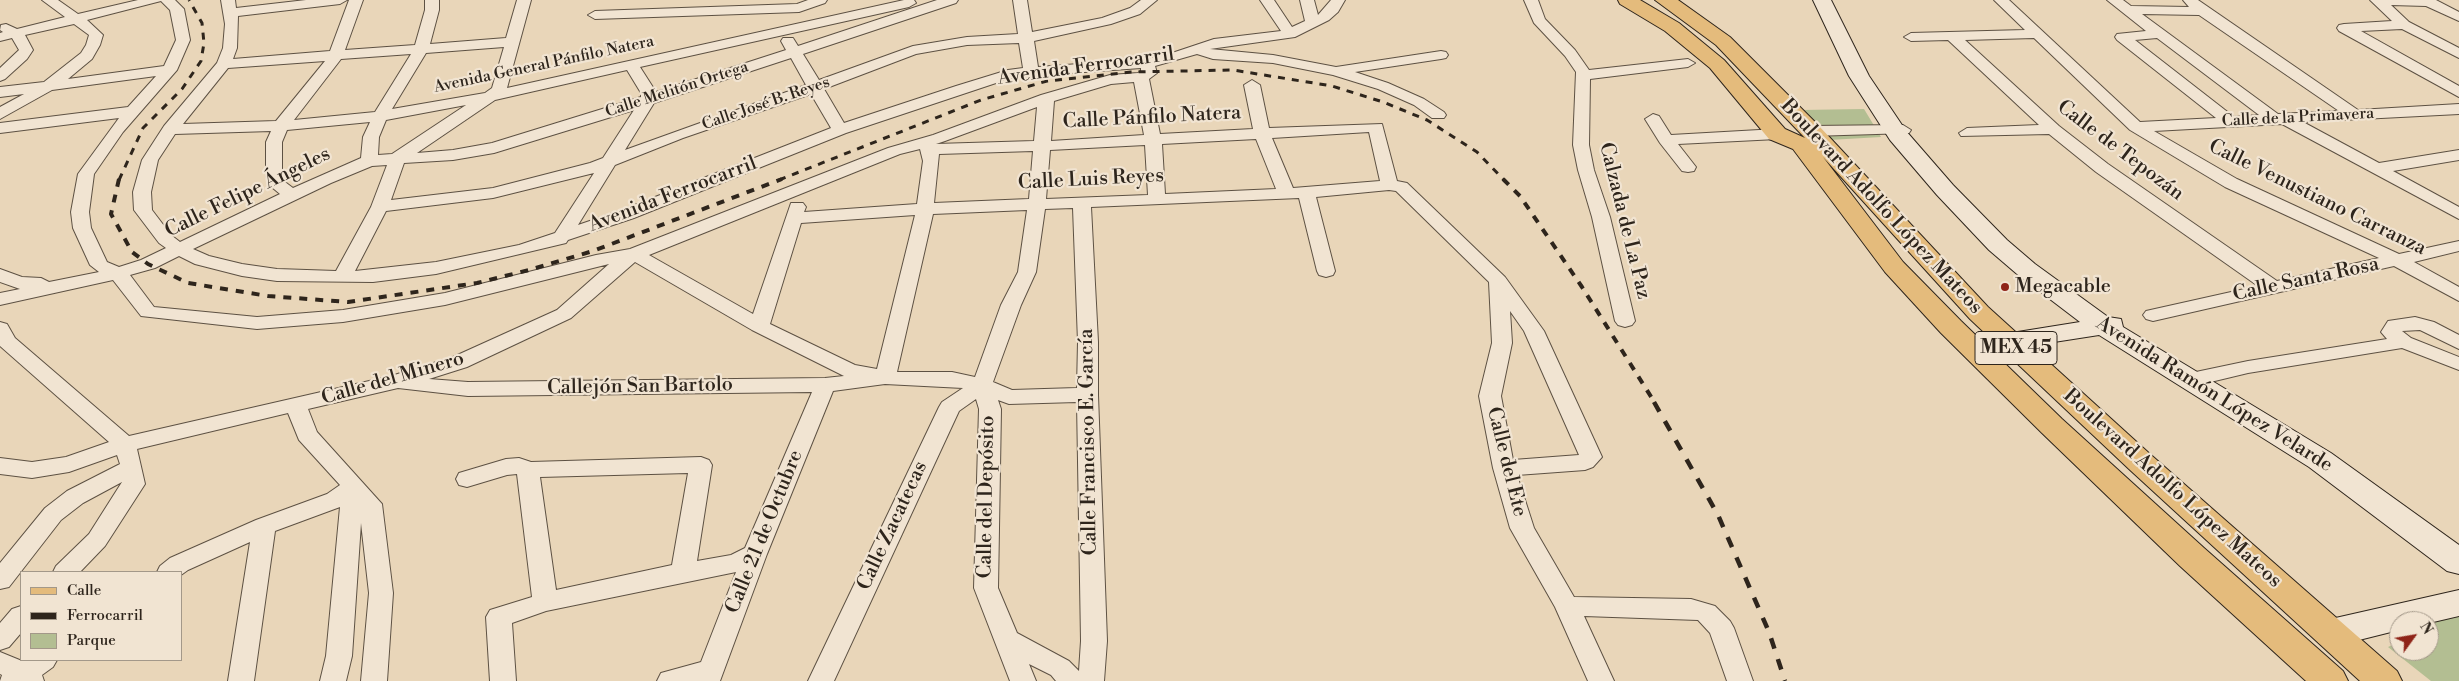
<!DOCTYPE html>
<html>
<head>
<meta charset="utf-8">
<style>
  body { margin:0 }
  #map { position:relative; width:2459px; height:681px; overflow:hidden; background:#e9d6b9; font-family:"Libre Bodoni",serif }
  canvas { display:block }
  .legend { position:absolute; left:20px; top:571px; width:162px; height:90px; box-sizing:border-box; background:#f1e4d2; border:1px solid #a39889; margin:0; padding:6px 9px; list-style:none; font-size:15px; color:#2e251c }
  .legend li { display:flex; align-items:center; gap:10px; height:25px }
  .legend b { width:25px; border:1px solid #a39889 }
  .north { position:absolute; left:2389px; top:611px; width:50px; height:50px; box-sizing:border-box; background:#f1e4d2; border:1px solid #a39889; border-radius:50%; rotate:58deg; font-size:14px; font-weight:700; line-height:20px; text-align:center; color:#2e251c }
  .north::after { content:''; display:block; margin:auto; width:18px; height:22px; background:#8f2418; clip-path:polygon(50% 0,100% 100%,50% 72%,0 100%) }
</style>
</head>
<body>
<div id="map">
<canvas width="2459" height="681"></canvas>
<ul class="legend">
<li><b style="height:6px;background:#e4bb7c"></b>Calle</li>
<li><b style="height:6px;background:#2e251c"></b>Ferrocarril</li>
<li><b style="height:14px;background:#b3be92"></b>Parque</li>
</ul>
<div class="north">N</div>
</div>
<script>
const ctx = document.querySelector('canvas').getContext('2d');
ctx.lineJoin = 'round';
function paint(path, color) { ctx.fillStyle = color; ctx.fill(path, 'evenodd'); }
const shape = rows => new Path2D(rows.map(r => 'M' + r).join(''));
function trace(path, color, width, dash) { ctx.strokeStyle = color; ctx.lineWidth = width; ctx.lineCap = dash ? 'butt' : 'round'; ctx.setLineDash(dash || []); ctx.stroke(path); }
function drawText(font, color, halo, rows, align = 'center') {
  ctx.font = font + ' "Libre Bodoni",serif'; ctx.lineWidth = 4.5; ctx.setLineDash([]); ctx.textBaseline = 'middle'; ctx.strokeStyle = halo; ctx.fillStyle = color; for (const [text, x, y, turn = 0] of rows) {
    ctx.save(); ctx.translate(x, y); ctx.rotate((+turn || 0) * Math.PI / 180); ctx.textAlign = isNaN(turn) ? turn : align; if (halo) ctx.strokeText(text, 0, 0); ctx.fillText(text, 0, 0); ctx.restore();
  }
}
paint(shape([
  [1864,109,1881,137,1829,140,1800,110],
  [2459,610,2459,681,2431,681,2388,647,2399,642,2399,651,2429,651,2429,626]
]), '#b3be92');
const street = shape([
  [42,0,58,0,78,14,138,0,175,0,184,9,190,40,177,70,123,132,94,174,89,212,91,228,107,262,119,267,141,260,166,248,159,243,134,210,133,192,142,160,164,126,217,63,223,48,225,24,221,0,235,0,236,8,306,0,347,0,340,4,238,16,237,48,233,59,330,51,349,0,363,0,345,50,415,45,425,10,425,0,439,0,439,10,430,44,506,38,517,0,531,0,507,88,904,0,914,0,916,3,909,7,640,67,656,92,786,50,781,41,783,38,793,38,798,46,937,0,958,0,956,3,803,54,819,80,913,46,967,37,1018,34,1013,0,1027,0,1032,32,1102,18,1130,8,1141,0,1157,0,1140,14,1111,24,1034,41,1038,67,1147,59,1175,52,1214,39,1281,31,1260,0,1274,0,1292,27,1305,21,1300,0,1314,0,1318,15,1331,0,1345,0,1338,12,1329,20,1295,37,1210,49,1273,55,1336,67,1441,51,1446,52,1448,55,1446,58,1441,59,1355,72,1388,83,1424,99,1444,112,1446,115,1444,118,1432,118,1414,105,1378,89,1333,75,1273,63,1213,59,1197,54,1155,66,1157,73,1149,79,1160,134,1253,129,1244,85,1252,80,1260,85,1269,128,1382,124,1397,181,1407,183,1505,277,1544,331,1602,457,1593,467,1585,470,1517,475,1534,528,1574,597,1691,599,1715,606,1730,621,1734,628,1753,681,1727,681,1710,633,1698,620,1584,616,1614,681,1588,681,1555,607,1510,528,1493,468,1479,396,1492,343,1489,282,1396,191,1389,190,1316,197,1335,271,1333,275,1326,277,1319,275,1317,271,1299,198,1091,207,1098,342,1098,395,1107,641,1104,681,1056,681,1051,675,1029,664,1036,681,1010,681,974,588,979,409,976,399,959,411,834,681,808,681,939,407,942,402,963,388,885,384,833,391,767,554,720,681,657,681,661,673,701,662,736,572,546,611,512,623,516,681,490,681,486,617,490,610,532,597,517,474,507,475,467,487,459,485,456,479,459,473,506,459,519,458,531,462,701,457,709,460,712,465,697,561,731,555,745,548,812,392,468,396,398,388,308,409,317,432,382,504,393,593,387,681,361,681,369,593,361,523,352,656,346,681,320,681,326,656,340,507,275,531,254,681,228,681,250,542,188,570,181,575,181,572,157,572,160,566,170,558,256,520,327,494,340,485,299,440,288,413,137,449,145,484,105,546,80,572,53,572,56,566,89,534,122,482,83,503,61,520,9,587,0,589,0,563,45,508,67,491,120,464,117,455,69,472,32,478,0,474,0,458,32,462,66,457,109,442,0,346,0,322,7,324,15,338,129,436,391,376,453,357,557,310,609,264,445,305,343,322,257,329,141,316,113,280,0,305,0,293,20,289,0,282,0,269,22,277,41,278,49,282,99,272,90,265,73,228,71,212,78,174,119,118,0,133,0,123,128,107,156,76,52,90,0,119,0,107,24,94,0,97,0,87,44,82,81,53,86,45,89,35,74,24,25,35,33,50,27,59,5,79,0,81,0,68,19,50,12,38,0,41,0,33,3,32,0,30,1,25,6,24,17,29,65,17,42,0],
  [161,1,170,10,176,40,164,66,68,79,92,59,100,45,103,35,87,20,161,1],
  [1019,43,1023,68,1008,70,956,86,844,123,824,89,916,54,967,45,1019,43],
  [504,47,492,88,485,93,392,109,426,53,504,47],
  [411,54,375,112,294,120,341,59,411,54],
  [791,58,806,85,625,150,654,103,791,58],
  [325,61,276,121,183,124,228,68,325,61],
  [1141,68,1141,71,1138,73,1110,75,1041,95,933,135,888,148,630,249,596,255,445,293,343,310,257,317,154,307,130,275,155,268,179,256,195,264,242,276,277,281,373,282,436,274,566,243,568,240,634,218,846,133,1014,77,1141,68],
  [627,70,641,93,641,97,492,143,453,150,417,153,495,100,627,70],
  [1134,82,1144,135,1051,141,1054,101,1111,84,1134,82],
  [811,94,831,128,622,210,578,225,615,165,683,138,811,94],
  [466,105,392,154,378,155,379,137,386,120,466,105],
  [1037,107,1034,141,936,144,945,141,1037,107],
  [634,110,603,158,590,163,493,188,391,200,404,163,453,160,494,153,634,110],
  [370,122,363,137,361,158,293,188,285,182,282,172,282,142,287,130,370,122],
  [271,131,266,142,266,172,268,184,280,194,180,242,171,235,152,210,151,192,158,160,175,134,271,131],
  [1369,132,1380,181,1293,188,1272,138,1369,132],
  [1256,139,1276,189,1165,194,1162,144,1256,139],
  [1145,145,1148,195,1046,199,1050,150,1145,145],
  [920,149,923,161,917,204,804,212,806,207,803,203,791,203,753,314,649,255,900,154,920,149],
  [1033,151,1029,199,934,203,939,154,1033,151],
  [387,165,371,207,336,271,277,269,242,264,209,256,193,249,331,183,372,166,387,165],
  [594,173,555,233,519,245,436,262,355,271,386,211,493,198,594,173],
  [1073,208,1078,342,1077,388,1012,390,993,382,1021,305,1036,272,1045,209,1073,208],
  [1027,210,1018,272,1001,305,975,377,952,372,897,372,933,214,1027,210],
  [915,215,877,369,855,365,770,324,801,223,915,215],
  [635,262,752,330,844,376,825,378,468,382,429,379,467,367,571,318,635,262],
  [1510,311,1524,331,1579,455,1513,460,1501,396,1512,343,1510,311],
  [998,400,1009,404,1077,402,1081,641,1079,671,1069,661,1017,633,998,588,1001,409,998,400],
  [688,473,672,565,556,590,540,477,688,473],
  [808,0,827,0,825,3,799,12,595,19,588,15,595,11,797,4,808,0],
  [1524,0,1538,0,1545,19,1575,50,1589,70,1688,59,1695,63,1688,67,1590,79,1589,145,1594,170,1610,217,1635,321,1632,325,1625,327,1618,325,1615,321,1592,217,1578,170,1573,145,1576,72,1565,56,1534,23,1524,0],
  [1994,0,2009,0,2140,122,2216,118,2117,40,2115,37,2117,34,2146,31,2107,0,2123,0,2131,6,2189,7,2183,0,2198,0,2358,110,2459,104,2459,114,2303,122,2379,163,2459,150,2459,160,2393,171,2459,207,2459,219,2282,124,2154,131,2237,179,2399,254,2459,241,2459,251,2414,262,2459,287,2459,301,2394,266,2153,321,2146,319,2143,315,2146,311,2258,286,2096,172,2049,134,1961,136,1959,133,1967,128,2039,125,1948,40,1911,41,1904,37,1911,33,2025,30,1994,0],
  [2142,14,2199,15,2339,111,2278,114,2142,14],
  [2034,38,2130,130,2225,187,2379,258,2277,281,2108,164,2059,126,1965,40,2034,38],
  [2157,38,2259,115,2234,117,2135,40,2157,38],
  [2370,0,2436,0,2459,12,2459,21,2426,6,2391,5,2409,22,2459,48,2459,58,2402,29,2361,31,2459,86,2459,97,2339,31,2337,28,2339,25,2344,24,2392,21,2370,0],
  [1653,114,1659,116,1671,135,1777,129,1785,134,1777,139,1678,144,1696,167,1694,171,1688,172,1682,171,1660,143,1645,119,1653,114],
  [1903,125,1911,130,1909,133,1811,136,1803,131,1811,126,1903,125],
  [2415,317,2434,322,2459,335,2459,349,2420,330,2402,331,2411,338,2459,357,2459,370,2402,348,2248,373,2198,385,2191,383,2188,378,2191,373,2248,361,2387,339,2381,332,2388,321,2415,317],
  [21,606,21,633,9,647,0,650,0,623,12,609,21,606],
  [0,652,22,661,57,660,53,667,42,675,44,681,0,681,2,675,0,674,0,652]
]);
const secondary = shape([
  [1813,0,1831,0,1869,76,1906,131,1953,185,2007,240,2035,264,2108,317,2121,319,2123,327,2331,453,2459,545,2459,574,2447,571,2309,467,2099,335,2009,349,1999,347,1995,341,1999,335,2080,322,2017,274,1989,250,1937,195,1890,140,1849,76,1813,0],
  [2459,590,2459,616,2429,623,2429,621,2399,621,2399,630,2331,647,2319,643,2313,633,2319,623,2331,619,2459,590]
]);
const primary = shape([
  [1618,0,1640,0,1679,23,1724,60,1785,129,1805,138,1716,45,1655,0,1678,0,1730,37,1819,126,1988,307,2151,455,2397,671,2402,681,2360,681,2129,469,1970,319,1823,157,1903,262,1961,321,2062,419,2204,548,2343,671,2348,681,2306,681,2180,566,2042,433,1941,333,1885,272,1793,149,1769,139,1710,68,1665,31,1620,4,1618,0]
]);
trace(street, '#5d5143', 2);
trace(secondary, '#2e251c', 2);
trace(primary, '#2e251c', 2);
paint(street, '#f1e4d2');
paint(secondary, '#f1e4d2');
paint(primary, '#e4bb7c');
trace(shape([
  [119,180,143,128,182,89,201,61,204,43,202,23,189,0],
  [779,180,981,100,1047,81,1131,72,1233,70,1332,86,1383,102,1427,120,1477,152,1504,180]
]), '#2e251c', 3, [7, 7]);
trace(shape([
  [119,179,111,214,132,252,148,264,188,283,268,296,348,302,477,283,529,270,593,251,782,179],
  [1503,179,1520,196,1582,287,1655,403]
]), '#2e251c', 4, [8, 8]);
trace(shape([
  [1654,402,1718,515,1769,632,1785,681]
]), '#2e251c', 4.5, [11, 11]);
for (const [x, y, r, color] of [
  [2005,287,5,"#8f2418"]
]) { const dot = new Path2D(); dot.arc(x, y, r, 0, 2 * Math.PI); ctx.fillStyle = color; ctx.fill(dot); trace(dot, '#f1e4d2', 2); }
drawText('16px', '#2e251c', '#f1e4d2', [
  ["Avenida General Pánfilo Natera",544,65,-12],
  ["Calle Melitón Ortega",677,90,-18],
  ["Calle José B. Reyes",766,104,-19],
  ["Calle de la Primavera",2298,118,-3]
]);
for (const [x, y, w] of [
  [2016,348,82]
]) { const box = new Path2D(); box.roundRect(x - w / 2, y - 16.5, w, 33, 4); ctx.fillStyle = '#f1e4d2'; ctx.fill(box); trace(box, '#2e251c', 1); }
drawText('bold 19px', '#2e251c', null, [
  ["MEX 45",2016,348]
]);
drawText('20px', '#2e251c', '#f1e4d2', [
  ["Avenida Ferrocarril",1086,67,-8],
  ["Calle Pánfilo Natera",1152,118,-3],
  ["Calle de Tepozán",2120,151,37],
  ["Calle Luis Reyes",1091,180,-3],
  ["Calle Felipe Ángeles",248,193,-26],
  ["Avenida Ferrocarril",673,195,-21],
  ["Calle Venustiano Carranza",2317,198,26],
  ["Boulevard Adolfo López Mateos",1881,207,47],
  ["Calzada de La Paz",1624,221,76],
  ["Calle Santa Rosa",2306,280,-12],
  ["Calle del Minero",393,379,-16],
  ["Callejón San Bartolo",640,387,-1],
  ["Avenida Ramón López Velarde",2214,395,32],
  ["Calle Francisco E. García",1089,442,-91],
  ["Calle del Ete",1506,462,76],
  ["Boulevard Adolfo López Mateos",2172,489,42],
  ["Calle del Depósito",987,497,-89],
  ["Calle Zacatecas",893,526,-65],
  ["Calle 21 de Octubre",765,532,-68]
]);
drawText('20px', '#2e251c', '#f1e4d2', [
  ["Megacable",2015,287]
], 'left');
</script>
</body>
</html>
